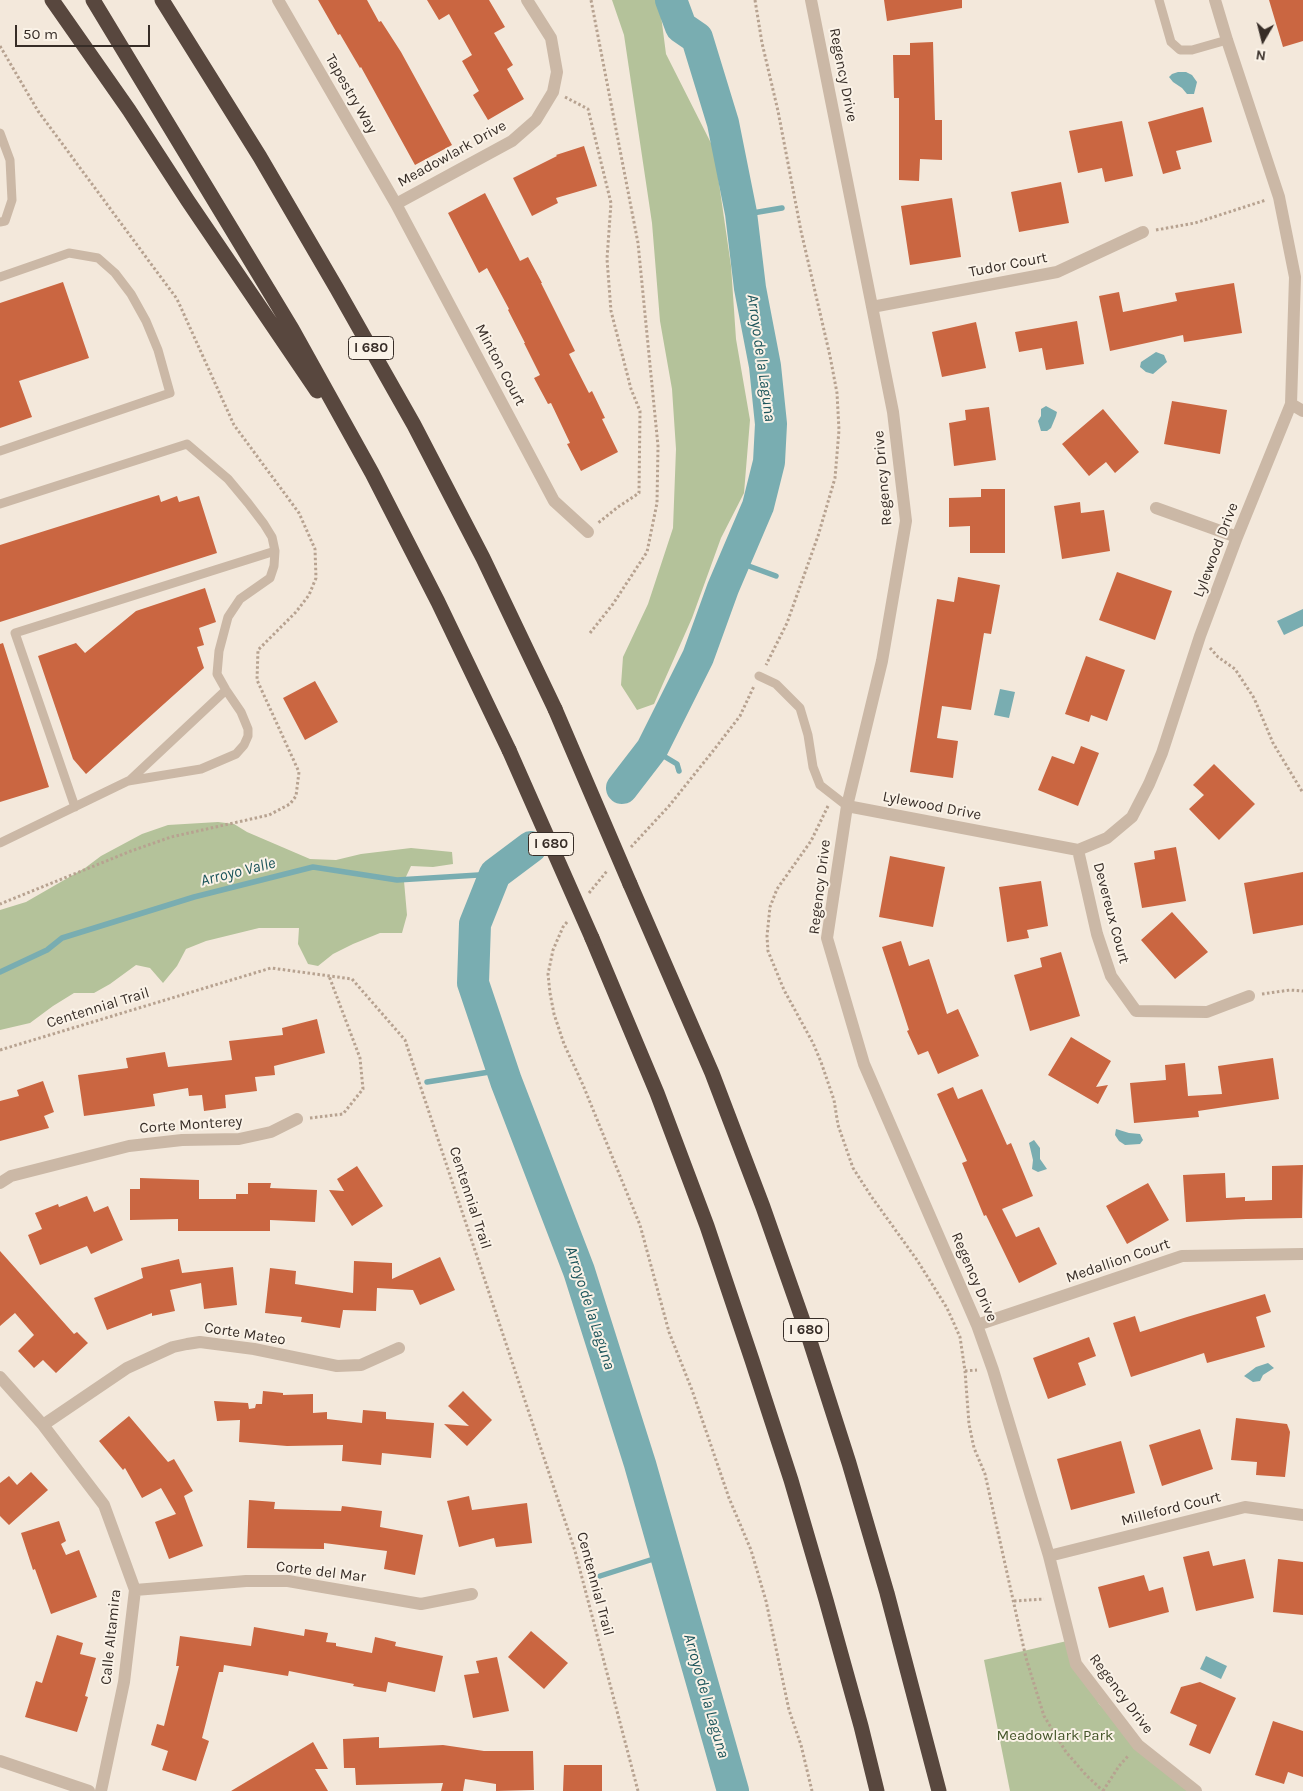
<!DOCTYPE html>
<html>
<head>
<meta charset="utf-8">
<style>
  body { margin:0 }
  #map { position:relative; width:1303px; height:1791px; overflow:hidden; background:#f3e8db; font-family:Karla,sans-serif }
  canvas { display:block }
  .north { position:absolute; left:1238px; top:15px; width:50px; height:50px; -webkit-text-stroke:4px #faf2e7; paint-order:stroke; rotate:188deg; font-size:14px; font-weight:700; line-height:20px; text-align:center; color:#372d27 }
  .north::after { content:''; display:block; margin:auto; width:18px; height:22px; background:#372d27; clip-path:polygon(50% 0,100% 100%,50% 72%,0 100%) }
  .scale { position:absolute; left:15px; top:25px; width:135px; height:22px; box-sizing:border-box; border:2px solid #372d27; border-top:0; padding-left:6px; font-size:15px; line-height:18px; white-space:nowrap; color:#372d27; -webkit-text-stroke:4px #faf2e7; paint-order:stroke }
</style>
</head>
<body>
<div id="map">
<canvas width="1303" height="1791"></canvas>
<div class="north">N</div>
<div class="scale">50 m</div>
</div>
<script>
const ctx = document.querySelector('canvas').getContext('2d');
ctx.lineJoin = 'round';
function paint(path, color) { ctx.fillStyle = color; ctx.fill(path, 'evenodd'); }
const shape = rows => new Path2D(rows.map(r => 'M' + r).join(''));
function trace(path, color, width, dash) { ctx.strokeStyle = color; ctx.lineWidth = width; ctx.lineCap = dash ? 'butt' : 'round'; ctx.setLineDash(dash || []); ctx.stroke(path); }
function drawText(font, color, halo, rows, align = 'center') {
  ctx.font = font + ' Karla,sans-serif'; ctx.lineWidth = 4; ctx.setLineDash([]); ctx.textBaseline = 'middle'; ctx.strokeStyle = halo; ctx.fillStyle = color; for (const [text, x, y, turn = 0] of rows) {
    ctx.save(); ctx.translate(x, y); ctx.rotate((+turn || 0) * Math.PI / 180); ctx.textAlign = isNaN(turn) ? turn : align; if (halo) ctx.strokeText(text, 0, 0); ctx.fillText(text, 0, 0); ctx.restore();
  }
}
paint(shape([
  [612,0,659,0,666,54,714,149,731,266,736,339,750,420,744,493,721,538,692,618,654,704,637,710,621,685,623,657,648,604,673,528,676,449,672,389,660,321,652,223,624,35],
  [218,822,234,824,247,832,310,859,336,860,361,854,411,848,452,852,453,864,433,867,411,866,404,881,407,915,402,933,380,933,353,944,333,954,318,966,308,964,298,944,299,928,259,928,206,941,186,949,177,966,163,983,150,968,136,965,110,984,94,993,74,993,53,1006,30,1023,0,1030,0,910,26,902,85,868,101,856,142,834,168,825],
  [1067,1641,1099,1704,1193,1791,1010,1791,984,1660]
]), '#b4c29a');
paint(shape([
  [1178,72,1186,72,1192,75,1197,82,1194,94,1187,94,1182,88,1173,82,1169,77,1172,74],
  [1156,352,1164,355,1167,362,1153,374,1146,372,1140,367,1141,362],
  [1046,406,1057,412,1056,416,1051,428,1047,431,1041,431,1038,421,1041,416,1041,409],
  [1303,609,1303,626,1284,635,1277,621],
  [1000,689,1015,692,1009,718,994,715],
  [1116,1129,1129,1133,1140,1134,1143,1140,1140,1144,1125,1145,1119,1141,1115,1135],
  [1034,1140,1040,1148,1040,1159,1047,1169,1038,1172,1032,1169,1033,1160,1029,1143],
  [1268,1363,1274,1368,1263,1375,1260,1381,1253,1382,1244,1376,1256,1367],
  [1206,1656,1227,1666,1221,1679,1200,1669]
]), '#79adb1');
trace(shape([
  [741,215,782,208],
  [735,561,776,576],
  [652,749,677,764,679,771],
  [0,972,47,950,62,938,194,897,313,867,397,880,495,874],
  [427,1082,502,1070],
  [600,1576,666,1555]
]), '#79adb1', 5.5);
trace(shape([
  [622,788,652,749,698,657,723,588,758,506,769,462,771,424,765,366,750,288,741,213,723,123,697,38,681,27,671,0],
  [531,847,495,874,475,924,473,983,506,1081,579,1271,640,1464,733,1791]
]), '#79adb1', 32);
paint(shape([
  [318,0,367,0,379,22,381,21,401,52,452,145,415,165,361,67,360,68,340,34,338,35],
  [427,0,489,0,505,27,494,33,513,65,507,69,524,99,488,120,473,95,479,91,462,61,472,55,449,14,439,20],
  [884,0,962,0,962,8,887,21],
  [1269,0,1303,0,1303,41,1283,47],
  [933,42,935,120,942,120,942,160,920,159,919,181,899,180,899,98,894,98,893,55,910,55,910,43],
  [1203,107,1212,142,1176,151,1181,169,1163,174,1148,122],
  [1122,121,1133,176,1105,182,1102,168,1078,173,1069,131],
  [584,146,597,186,556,198,558,203,532,216,513,178,557,156,556,155],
  [1061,182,1069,223,1019,232,1011,192],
  [485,193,520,261,528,257,542,283,541,283,575,351,569,354,589,393,592,391,605,418,602,419,618,452,581,471,567,444,570,443,551,403,548,404,534,378,540,375,524,343,525,343,508,310,509,309,487,268,479,273,448,213],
  [952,198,961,257,910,265,901,206],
  [63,282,89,358,19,381,32,417,0,428,0,303],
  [1234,283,1242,333,1184,342,1183,335,1110,351,1099,296,1119,292,1123,312,1177,301,1175,293],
  [1077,321,1084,364,1046,370,1042,348,1019,352,1015,332],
  [976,322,986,368,942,377,932,332],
  [1172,401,1227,410,1220,454,1164,444],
  [989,407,996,460,954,466,949,423,966,420,965,410],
  [1103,409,1139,452,1115,473,1106,462,1089,476,1062,444],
  [981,489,1005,489,1005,553,970,553,970,526,949,527,949,498,981,497],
  [159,495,161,502,177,496,179,502,199,496,217,553,0,622,0,545],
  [1080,502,1081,513,1104,510,1110,551,1062,559,1054,506],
  [1117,572,1172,591,1155,640,1099,620],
  [958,577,1000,585,991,634,984,633,971,710,942,706,937,738,958,741,953,778,910,772,937,599,954,602],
  [205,588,216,622,199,628,204,645,197,647,204,668,86,774,73,759,38,656,76,643,85,653,136,611],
  [3,643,49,787,0,802,0,644],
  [1086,656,1125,670,1107,721,1091,715,1089,722,1065,714],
  [315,681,338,722,305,740,283,698],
  [1081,746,1099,753,1078,806,1038,790,1052,756,1074,764],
  [1214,764,1255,804,1219,840,1189,809,1204,795,1193,785],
  [1176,847,1186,901,1142,908,1134,863,1155,859,1154,851],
  [890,856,945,867,933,927,879,917],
  [1303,872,1303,925,1253,934,1244,883],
  [1041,881,1048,926,1027,930,1029,938,1007,942,999,887],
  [1172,912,1208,952,1175,979,1141,940],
  [901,941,909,966,929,959,947,1014,958,1009,979,1056,938,1074,928,1051,918,1055,907,1031,909,1030,882,947],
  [1061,952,1080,1016,1030,1031,1014,975,1042,967,1040,958],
  [317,1019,325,1053,274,1066,275,1075,255,1077,257,1091,225,1095,226,1108,204,1111,202,1095,189,1096,188,1088,153,1094,155,1106,84,1116,78,1075,128,1068,126,1058,165,1052,168,1067,232,1060,229,1041,283,1035,282,1028],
  [1071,1037,1111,1061,1096,1087,1108,1085,1098,1104,1048,1075],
  [1273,1058,1279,1099,1198,1111,1199,1117,1134,1123,1130,1083,1166,1080,1165,1065,1185,1063,1188,1096,1222,1094,1218,1066],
  [43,1081,54,1112,44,1116,49,1128,0,1141,0,1101,19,1096,17,1090],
  [953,1087,958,1099,982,1089,1007,1145,1011,1143,1033,1196,1002,1209,1016,1237,1039,1227,1057,1264,1019,1283,986,1215,984,1216,962,1163,967,1161,937,1094],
  [1303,1165,1302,1218,1246,1219,1186,1222,1183,1175,1225,1173,1226,1198,1245,1197,1245,1201,1272,1200,1272,1166],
  [357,1166,383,1206,352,1226,329,1190,344,1191,337,1179],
  [140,1178,199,1180,199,1199,236,1199,236,1194,248,1194,248,1183,271,1183,270,1188,317,1190,315,1222,270,1220,270,1231,178,1231,178,1219,130,1220,130,1189,140,1189],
  [1148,1183,1169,1220,1127,1244,1106,1206],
  [87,1196,94,1212,108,1206,123,1240,91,1254,87,1246,40,1265,28,1235,42,1229,35,1213,58,1204,59,1207],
  [0,1251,74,1334,77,1332,88,1343,56,1373,43,1360,34,1368,18,1351,34,1335,15,1313,0,1326],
  [440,1257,455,1290,420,1305,413,1290,377,1288,376,1311,343,1310,340,1328,301,1322,302,1317,265,1313,270,1268,296,1271,295,1284,353,1293,354,1261,392,1263,392,1279],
  [179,1259,182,1273,233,1267,237,1305,204,1309,201,1283,170,1290,175,1311,152,1316,152,1313,107,1330,94,1298,143,1278,141,1268],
  [1265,1294,1271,1312,1256,1317,1265,1347,1207,1363,1204,1353,1131,1377,1113,1323,1135,1316,1140,1332,1187,1317],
  [1089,1337,1096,1356,1078,1363,1086,1385,1048,1399,1033,1358],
  [263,1391,283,1393,283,1395,313,1394,313,1413,327,1412,327,1419,362,1423,363,1410,386,1412,386,1419,434,1423,431,1458,382,1453,381,1465,342,1461,343,1445,287,1446,239,1442,240,1420,217,1421,214,1401,248,1403,249,1409,255,1408,256,1404,262,1404],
  [463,1391,492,1420,467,1446,444,1424,469,1426,448,1406],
  [129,1416,168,1462,174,1459,193,1491,184,1496,203,1546,169,1559,155,1522,176,1514,161,1488,142,1498,125,1468,123,1470,99,1441],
  [1236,1418,1287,1424,1290,1432,1285,1477,1256,1475,1257,1462,1231,1460],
  [1200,1429,1213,1469,1162,1486,1149,1445],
  [1121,1441,1135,1493,1071,1510,1057,1459],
  [31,1472,48,1490,9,1525,0,1516,0,1483,9,1476,17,1485],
  [469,1496,472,1510,527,1503,532,1543,496,1547,494,1538,459,1547,447,1501],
  [249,1500,275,1502,274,1509,341,1511,342,1506,382,1511,380,1527,423,1535,415,1575,384,1569,387,1551,324,1543,324,1549,247,1548],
  [59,1521,66,1541,61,1544,66,1555,79,1550,97,1597,51,1614,35,1569,33,1570,21,1533],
  [1209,1551,1213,1566,1245,1559,1254,1598,1196,1611,1183,1557],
  [1278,1559,1303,1562,1303,1615,1273,1612],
  [1144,1575,1149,1591,1163,1587,1169,1612,1109,1628,1098,1587],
  [254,1627,304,1636,305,1629,328,1633,326,1642,336,1643,336,1646,372,1653,375,1637,396,1642,395,1646,443,1656,435,1692,388,1682,386,1692,353,1686,354,1684,289,1671,288,1676,224,1665,223,1672,219,1672,202,1738,209,1741,196,1781,162,1770,168,1751,151,1745,157,1724,164,1726,179,1666,176,1666,180,1636,251,1646],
  [531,1631,568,1663,544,1689,508,1657],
  [57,1635,83,1643,80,1654,96,1658,85,1696,88,1697,77,1732,25,1717,36,1681,42,1683],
  [497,1657,509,1711,473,1718,464,1675,479,1673,476,1661],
  [1200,1682,1236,1698,1210,1754,1189,1745,1197,1725,1170,1713,1181,1687],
  [1273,1721,1303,1731,1303,1777,1288,1772,1284,1784,1255,1775],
  [379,1737,379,1748,443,1745,484,1751,533,1751,534,1790,496,1791,496,1784,465,1779,463,1791,441,1791,443,1783,356,1785,355,1768,344,1768,343,1739],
  [313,1742,328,1769,315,1769,328,1791,231,1791],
  [564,1765,602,1765,602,1791,563,1791]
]), '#ca6641');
trace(shape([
  [755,0,762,43,778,111,801,231,830,356,837,393,839,430,835,478,818,536,787,623,766,665],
  [0,46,38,111,177,299,234,425,299,513,315,549,316,578,309,595,296,612,258,650,257,680,299,772,296,796,290,804,269,815,171,837,131,851,0,904],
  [565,97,588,109,611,203,607,259,611,311,631,389,640,411,639,493,618,507,598,523],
  [1156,230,1195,223,1266,200],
  [590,633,613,604,647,552,657,503,658,446,638,243,591,0],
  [1210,648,1218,657,1235,669,1254,698,1273,743,1303,793],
  [828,806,811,841,777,889,770,907,767,936,768,951,784,990,813,1043,821,1062,834,1100,838,1125,853,1168,871,1196,917,1260,947,1308,960,1337,965,1371,969,1424,974,1448,985,1474,1026,1658,1044,1716,1066,1752,1086,1775,1103,1791],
  [631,847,669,806,713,751,740,716,754,686],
  [589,893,607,871],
  [567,922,563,927,553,950,548,974,550,993,554,1014,564,1044,583,1085,640,1225,669,1332,692,1390,729,1498,751,1550,766,1601,789,1710,801,1745,812,1791],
  [1262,994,1290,990,1303,991],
  [0,1050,271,968,352,979,405,1040,575,1551,638,1791],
  [310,1118,343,1114,363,1089,360,1058,329,976],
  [965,1371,977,1370],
  [1014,1601,1044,1599],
  [1103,1791,1119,1766,1129,1755]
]), '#b7a290', 3, [2.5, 2.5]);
trace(shape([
  [1159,0,1171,42,1180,50,1192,50,1227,40],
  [0,133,10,160,12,200,5,221,0,222],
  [0,277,69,253,98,258,115,273,131,294,146,321,158,350,170,393,0,451],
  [0,504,187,444,228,479,248,503,264,524,272,537,275,551,274,566,270,578,240,599,228,617,219,651,217,674,226,690,241,712,248,729,248,736,244,745,236,754,201,769,128,781,0,843],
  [759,676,776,684,800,708,808,735,813,767,820,785,847,806],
  [129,781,226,690],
  [75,807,15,633,275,551]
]), '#cbb8a6', 9);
trace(shape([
  [278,0,396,204,554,501,588,532],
  [811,0,893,412,906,521,882,661,847,806,827,938,864,1064,977,1325,993,1370,1049,1556,1076,1664,1138,1745,1196,1791],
  [396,204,512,141,536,120,553,92,557,72,551,38,527,0],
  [872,307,1057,272,1143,232],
  [1291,404,1303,411],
  [1156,508,1237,537],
  [847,806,1078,850,1107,838,1132,817,1149,784,1162,753,1200,636,1237,537,1291,404,1295,277,1279,197,1227,40,1215,0],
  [1078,850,1097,934,1111,976,1136,1011,1207,1012,1249,996],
  [0,1183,11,1176,129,1146,182,1140,239,1139,271,1132,297,1119],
  [977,1325,1182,1256,1303,1254],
  [0,1377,43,1425,104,1505,135,1590,124,1682,101,1791],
  [43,1425,127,1368,173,1347,187,1344,200,1342,254,1349,337,1366,361,1365,399,1348],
  [1049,1556,1245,1507,1303,1515],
  [135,1590,246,1581,288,1581,421,1604,472,1594],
  [0,1761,89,1791]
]), '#cbb8a6', 12);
trace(shape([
  [52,0,129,110,188,201,317,391],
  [93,0,292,329,372,473,438,602,509,750],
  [162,0,260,157,337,289,414,425,483,558,555,709],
  [630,884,712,1073,763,1207,809,1338,849,1463,887,1593,939,1791],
  [592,938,657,1093,707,1226,752,1360,791,1480,826,1600,861,1726,877,1791]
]), '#58473e', 15);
trace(shape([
  [555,709,630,884],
  [509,750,592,938]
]), '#58473e', 15);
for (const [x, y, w] of [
  [371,348,45],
  [551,844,45],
  [806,1330,45]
]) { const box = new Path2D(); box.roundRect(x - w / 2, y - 11.5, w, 23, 4); ctx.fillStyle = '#faf2e7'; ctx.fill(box); trace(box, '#372d27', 1); }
drawText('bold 14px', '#372d27', null, [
  ["I 680",371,348],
  ["I 680",551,844],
  ["I 680",806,1330]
]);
drawText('15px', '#372d27', '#faf2e7', [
  ["Regency Drive",843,75,79],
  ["Tapestry Way",351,94,60],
  ["Meadowlark Drive",452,154,-29],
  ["Tudor Court",1008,265,-11],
  ["Minton Court",500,365,62],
  ["Regency Drive",883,478,-95],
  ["Lylewood Drive",1216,550,-69],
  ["Lylewood Drive",932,806,11],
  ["Regency Drive",820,887,-83],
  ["Devereux Court",1111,913,75],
  ["Centennial Trail",98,1008,-17],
  ["Corte Monterey",191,1125,-4],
  ["Centennial Trail",470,1198,72],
  ["Medallion Court",1118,1261,-19],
  ["Regency Drive",974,1277,67],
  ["Corte Mateo",245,1334,9],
  ["Milleford Court",1171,1509,-14],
  ["Corte del Mar",321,1572,7],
  ["Centennial Trail",595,1584,75],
  ["Calle Altamira",111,1637,-84],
  ["Regency Drive",1121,1694,53]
]);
drawText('15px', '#45562a', '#faf2e7', [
  ["Meadowlark Park",1055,1736]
]);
drawText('italic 16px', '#1b545a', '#faf2e7', [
  ["Arroyo de la Laguna",761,358,82],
  ["Arroyo Valle",238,872,-14],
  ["Arroyo de la Laguna",590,1308,72],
  ["Arroyo de la Laguna",706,1696,74]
]);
</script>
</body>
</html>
